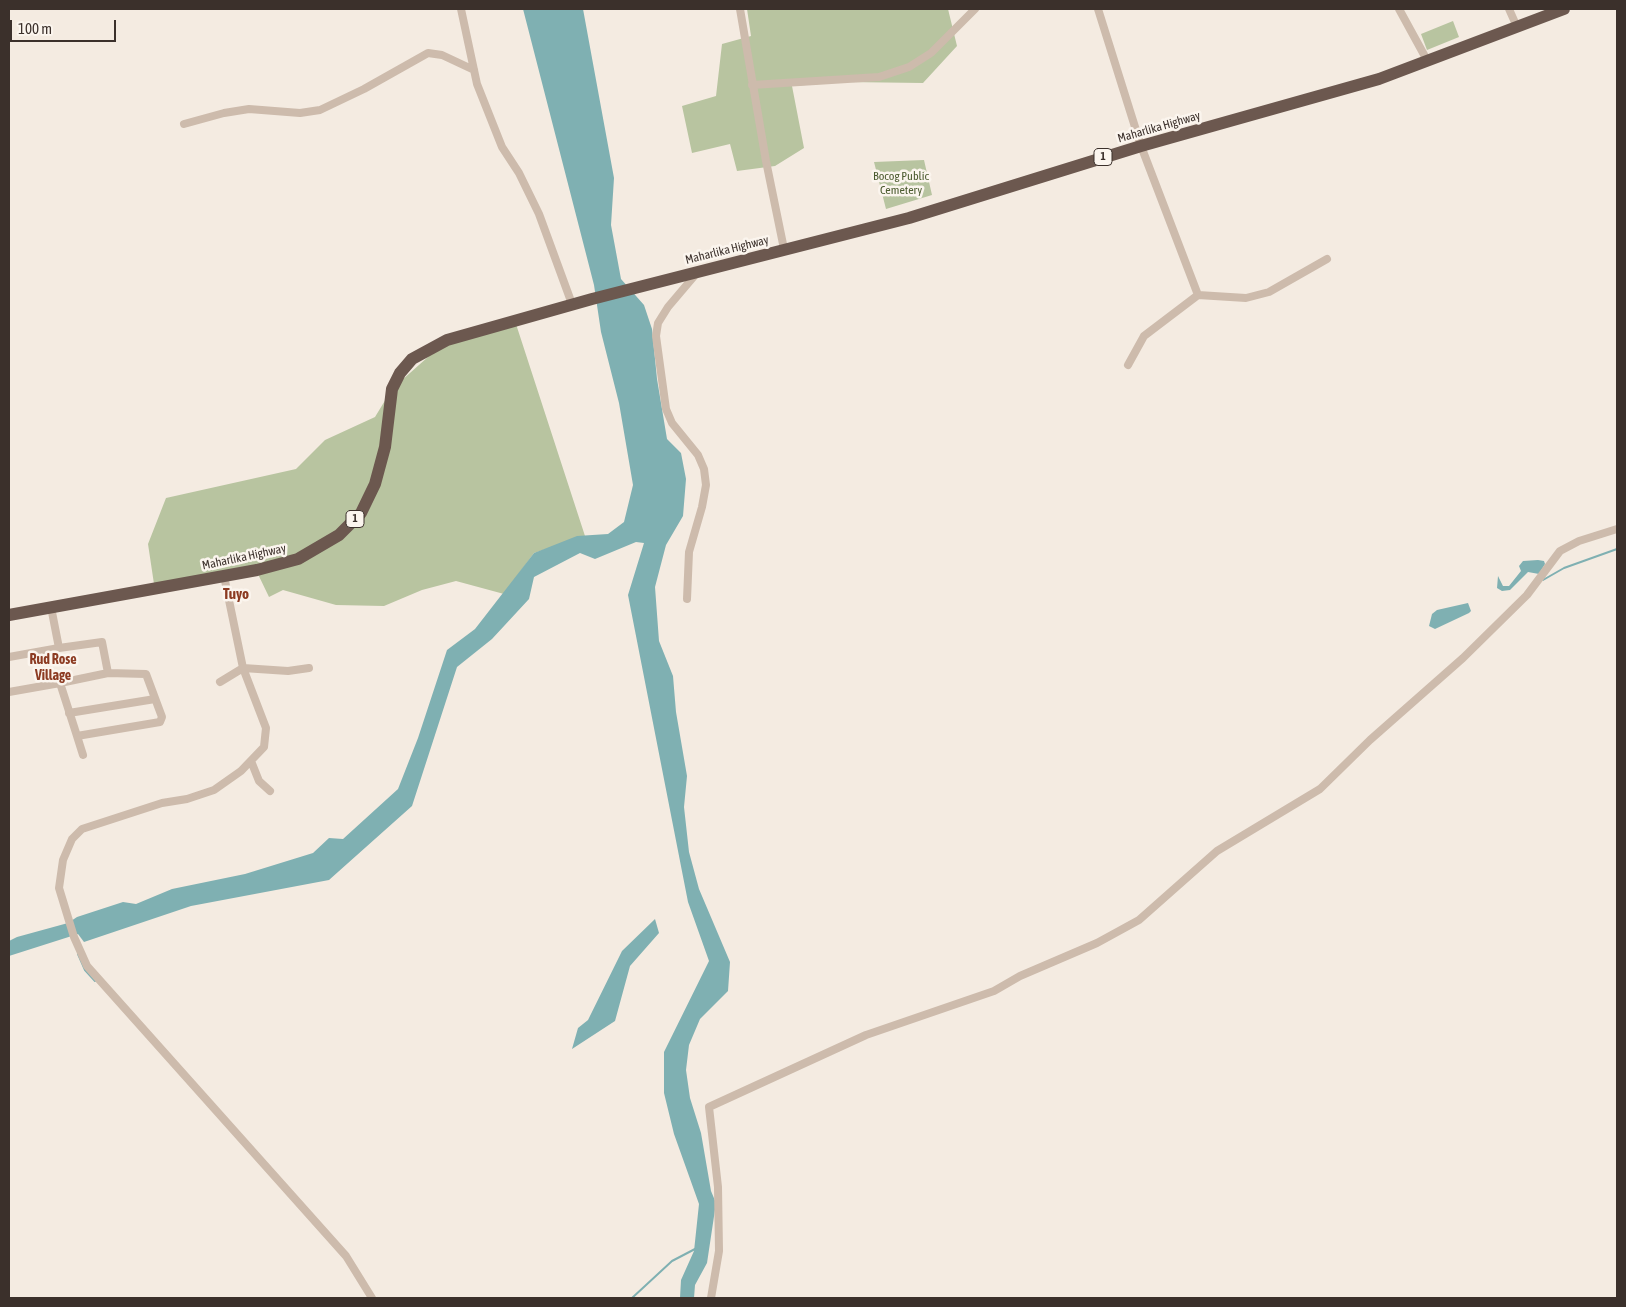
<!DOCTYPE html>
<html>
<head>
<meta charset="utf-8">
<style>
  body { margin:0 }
  #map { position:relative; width:1626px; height:1307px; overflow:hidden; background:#f4ebe1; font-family:"Asap Condensed",sans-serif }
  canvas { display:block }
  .frame { position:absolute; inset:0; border:10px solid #3b302b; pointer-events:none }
  .scale { position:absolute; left:10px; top:20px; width:106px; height:22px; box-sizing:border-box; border:2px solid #3b302b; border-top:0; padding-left:6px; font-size:15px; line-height:18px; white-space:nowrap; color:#3b302b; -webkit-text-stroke:4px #fbf5ee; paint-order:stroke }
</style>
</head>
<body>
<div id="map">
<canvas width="1626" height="1307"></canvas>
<div class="frame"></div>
<div class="scale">100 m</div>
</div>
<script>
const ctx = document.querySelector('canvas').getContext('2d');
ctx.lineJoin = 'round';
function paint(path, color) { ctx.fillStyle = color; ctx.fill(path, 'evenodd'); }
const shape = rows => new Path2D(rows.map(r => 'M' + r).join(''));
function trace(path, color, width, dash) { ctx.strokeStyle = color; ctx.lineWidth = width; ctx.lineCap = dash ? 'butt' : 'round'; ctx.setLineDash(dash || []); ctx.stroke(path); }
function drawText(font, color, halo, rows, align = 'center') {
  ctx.font = font + ' "Asap Condensed",sans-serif'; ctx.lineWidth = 5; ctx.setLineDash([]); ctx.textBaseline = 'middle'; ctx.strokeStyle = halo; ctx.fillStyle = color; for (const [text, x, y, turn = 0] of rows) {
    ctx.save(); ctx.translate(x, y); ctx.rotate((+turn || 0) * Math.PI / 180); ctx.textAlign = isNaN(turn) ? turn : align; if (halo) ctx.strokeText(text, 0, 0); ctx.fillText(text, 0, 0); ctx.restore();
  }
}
paint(shape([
  [747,9,948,9,957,46,923,83,846,82,792,86,804,148,775,166,737,171,730,144,692,153,682,106,716,96,722,44,751,36],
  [1453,21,1459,37,1427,50,1421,34],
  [924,160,932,195,886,209,874,162],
  [515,321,585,536,534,553,504,594,456,581,422,590,384,606,336,605,283,590,269,597,256,570,154,584,148,544,166,498,296,469,325,440,375,417,392,389,447,340]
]), '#b8c4a0');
paint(shape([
  [523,9,583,9,614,178,611,225,621,279,644,305,652,329,657,379,667,439,681,453,686,479,683,516,666,545,655,587,659,641,673,676,676,712,687,776,684,807,689,852,699,889,730,962,728,991,700,1019,689,1045,686,1070,690,1098,701,1133,711,1191,716,1203,707,1263,695,1285,694,1298,680,1298,681,1280,694,1251,699,1204,674,1134,664,1093,664,1052,709,961,688,902,628,595,644,543,636,542,595,559,580,553,534,577,529,599,492,639,457,667,412,806,329,880,191,906,84,942,78,934,9,956,9,941,17,937,68,923,77,917,123,902,136,904,172,889,245,874,313,853,329,838,343,839,398,789,418,738,447,650,475,629,534,553,577,536,608,534,624,522,633,485,619,403,601,332,594,285],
  [1538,560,1544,561,1545,564,1539,574,1528,572,1510,590,1502,591,1497,588,1498,576,1503,586,1509,586,1521,571,1519,566,1523,561],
  [1468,603,1471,611,1469,613,1435,629,1429,626,1432,614,1437,610],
  [655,919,659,933,630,966,615,1021,572,1049,578,1028,588,1020,622,951]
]), '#7fb0b2');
trace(shape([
  [1543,580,1564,568,1617,549],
  [78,954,85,970,95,981],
  [632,1298,672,1261,695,1249]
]), '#7fb0b2', 2);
trace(shape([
  [461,9,477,84,502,147,519,173,539,214,572,304],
  [740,9,766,161,784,249],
  [1098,9,1141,146,1198,295],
  [1399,9,1428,62],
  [1509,9,1517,27],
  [752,85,879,77,909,67,931,53,975,9],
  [184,124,224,113,249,109,300,113,320,110,364,89,428,53,442,55,474,70],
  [1128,365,1144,336,1198,295,1246,298,1269,292,1327,259],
  [224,576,243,668,266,728,264,747,241,771,214,790,187,799,162,803,82,829,72,839,63,860,59,888,74,937,87,966,346,1256,372,1298],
  [687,599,689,552,702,507,706,485,704,469,698,455,672,423,666,409,656,336,658,323,668,307,696,274],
  [51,607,59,648,102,642,108,673],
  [9,657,59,648],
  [108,673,146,674,162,717,160,722,77,736,60,683,108,673],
  [220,682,243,668,288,671,309,668],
  [9,692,60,683],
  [69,713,155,699],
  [77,736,83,755],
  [251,761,259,781,270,791],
  [711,1298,719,1251,718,1187,709,1107,866,1035,994,991,1020,976,1097,943,1139,920,1217,851,1320,789,1370,740,1463,658,1527,595,1560,551,1579,541,1617,529]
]), '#cdbbac', 8);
trace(shape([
  [9,615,257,570,298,559,339,535,361,513,375,484,385,447,392,389,400,373,412,359,447,340,592,299,909,218,1141,146,1379,79,1564,9]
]), '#6c584f', 12);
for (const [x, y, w] of [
  [1103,157,18],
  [355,519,18]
]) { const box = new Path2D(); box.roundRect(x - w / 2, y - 8.5, w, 17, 4); ctx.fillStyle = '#fbf5ee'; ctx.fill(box); trace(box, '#3b302b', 1); }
drawText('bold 11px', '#3b302b', null, [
  ["1",1103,157],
  ["1",355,519]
]);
drawText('12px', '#3b302b', '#fbf5ee', [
  ["Maharlika Highway",1159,127,-16],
  ["Maharlika Highway",727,250,-14],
  ["Maharlika Highway",244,557,-12]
]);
drawText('12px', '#4a5a2e', '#fbf5ee', [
  ["Bocog Public",901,176],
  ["Cemetery",901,190]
]);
drawText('bold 14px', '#8c3b22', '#fbf5ee', [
  ["Rud Rose",53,660],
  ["Village",53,676]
]);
drawText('bold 15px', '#8c3b22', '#fbf5ee', [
  ["Tuyo",236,594]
]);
</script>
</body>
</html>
